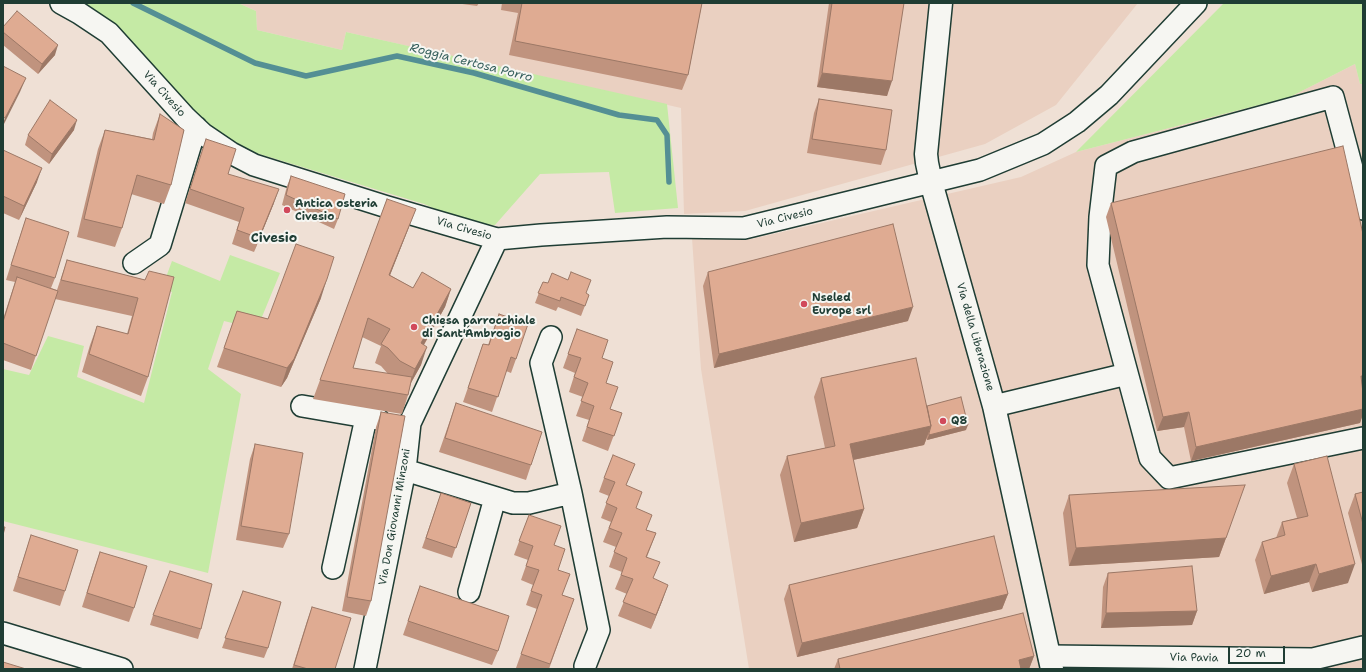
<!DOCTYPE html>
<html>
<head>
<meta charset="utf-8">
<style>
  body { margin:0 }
  #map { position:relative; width:1366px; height:672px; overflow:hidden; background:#efe0d5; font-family:"Shantell Sans",sans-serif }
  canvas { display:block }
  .frame { position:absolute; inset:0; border:4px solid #1f3d34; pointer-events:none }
  .scale { position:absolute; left:1228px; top:646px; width:57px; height:18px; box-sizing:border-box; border:2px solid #1f3d34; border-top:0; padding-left:5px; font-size:12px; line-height:14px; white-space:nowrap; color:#1f3d34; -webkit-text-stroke:3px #f6f6f2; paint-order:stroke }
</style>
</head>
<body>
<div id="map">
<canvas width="1366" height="672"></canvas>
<div class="frame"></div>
<div class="scale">20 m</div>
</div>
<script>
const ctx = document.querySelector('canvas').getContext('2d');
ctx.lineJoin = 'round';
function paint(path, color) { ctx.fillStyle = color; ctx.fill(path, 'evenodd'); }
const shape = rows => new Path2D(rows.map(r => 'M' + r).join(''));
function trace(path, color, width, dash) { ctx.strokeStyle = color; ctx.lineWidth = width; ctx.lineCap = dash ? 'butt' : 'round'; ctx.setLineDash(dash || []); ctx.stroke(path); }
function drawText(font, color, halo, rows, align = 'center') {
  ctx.font = font + ' "Shantell Sans",sans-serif'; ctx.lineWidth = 4; ctx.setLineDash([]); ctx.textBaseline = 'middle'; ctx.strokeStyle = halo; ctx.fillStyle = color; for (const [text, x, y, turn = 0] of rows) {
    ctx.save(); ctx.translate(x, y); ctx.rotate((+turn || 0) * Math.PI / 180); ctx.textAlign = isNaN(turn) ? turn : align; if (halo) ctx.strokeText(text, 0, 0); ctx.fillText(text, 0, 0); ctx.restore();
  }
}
paint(shape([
  [238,3,1138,3,1056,105,985,144,745,211,684,214,681,108,346,32,342,50,257,30,256,11],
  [1355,64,1360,84,1363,84,1363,669,749,669,701,369,692,238,752,239,1021,177,1076,152,1290,97]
]), '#ead0c1');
paint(shape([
  [76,3,238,3,256,11,257,30,342,50,346,32,667,104,678,208,615,213,609,172,540,174,495,225,470,224,424,204,256,153,213,130,159,74,147,59,121,34],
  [1224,3,1363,3,1363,84,1360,84,1355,64,1290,97,1076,152],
  [230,255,280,273,257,329,224,321,208,369,241,394,208,573,3,521,3,369,29,375,48,336,84,346,77,377,144,403,172,292,162,288,172,261,220,281]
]), '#c5eaa5');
trace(shape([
  [133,3,255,63,306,76,397,56,474,73,619,115,657,120,667,135,669,182]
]), '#548f94', 5.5);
const street = shape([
  [61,3,79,13,109,33,186,118,203,134,231,153,254,165,384,206,497,239,541,235,667,227,744,228,980,170,1043,144,1077,122,1109,95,1196,3],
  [1363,209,1333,97,1133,152,1106,166,1100,217,1098,265,1150,458,1169,478,1363,438],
  [134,263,160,245,196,127],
  [551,337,541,363,571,493,599,630,585,666],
  [302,406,378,419],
  [994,406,1127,374],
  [405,470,513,503,529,503,571,493],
  [333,568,366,418],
  [469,592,495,498],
  [3,633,122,669],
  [1049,656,1313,659,1363,647],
  [365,669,405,470,410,423,497,239]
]);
const secondary = shape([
  [941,3,926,154,927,163,931,182,994,406,1052,669]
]);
trace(street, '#1f3d34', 24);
trace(secondary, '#1f3d34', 25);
trace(street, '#f6f6f2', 21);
trace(secondary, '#f6f6f2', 22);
paint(shape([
  [455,3,479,3,477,6],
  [502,3,702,3,688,75,682,90,509,55,518,13,501,10],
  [828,3,904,3,887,96,817,87,829,3],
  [3,27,55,55,38,74,3,45],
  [819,99,886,150,881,165,807,153,814,113],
  [160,114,171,185,164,204,131,194,122,228,115,247,77,237,98,149,105,130,152,139,153,133],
  [74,130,49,164,25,145,28,135],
  [206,139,228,174,274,203,254,252,232,244,239,222,185,203],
  [3,150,37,182,19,220,3,213],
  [291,176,338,219,334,229,282,205,287,186],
  [387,199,409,227,390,275,413,288,451,289,445,307,424,345,421,365,411,383,408,395,402,414,313,399],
  [362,337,381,346,375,363,381,366,388,374,353,368],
  [1111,203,1363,390,1363,414,1360,423,1191,461,1184,427,1157,431,1106,217],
  [26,218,55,278,51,288,57,290,67,260,145,280,148,377,141,396,82,372,90,345,97,326,127,334,132,316,55,299,31,370,3,360,3,319,15,282,6,280,21,233],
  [708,272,908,321,714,368,703,286],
  [543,282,589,295,581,316,558,307,556,311,535,303],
  [321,298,287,378,281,387,217,367,237,311,268,319],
  [499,314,516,359,511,373,506,371,492,412,463,402,483,344,488,345],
  [577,329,602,358,610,409,622,413,608,451,582,441,589,420,576,416,583,397,569,392,575,373,563,368],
  [821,378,927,406,966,430,927,440,927,438,924,445,853,460,864,509,857,528,794,542,780,475,787,456,825,448,814,397],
  [456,403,531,465,526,480,439,452],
  [381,412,371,601,366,616,342,611,376,427],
  [255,444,289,534,283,548,236,540,250,459],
  [1294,464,1348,583,1312,592,1309,582,1264,594,1255,560,1262,542,1276,538,1282,522,1297,518,1287,483],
  [604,478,627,485,636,509,647,530,656,533,647,557,653,579,663,599,651,629,618,616,627,594,615,589,622,572,609,567,616,547,603,542,611,522,601,518,609,496,599,492],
  [1363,492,1363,568,1348,513,1355,494],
  [441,493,471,503,452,558,422,548],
  [1069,495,1226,538,1219,557,1069,566,1063,513],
  [529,515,554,545,562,595,574,599,549,669,517,669,516,668,537,609,526,605,533,585,521,580,528,560,514,555],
  [31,535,65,591,60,606,13,591],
  [100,552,134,608,129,622,82,607,95,566],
  [1108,573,1197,611,1192,625,1101,628,1103,587],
  [789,585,1008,594,1002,609,797,657,784,599],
  [420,586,498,651,492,665,403,635],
  [243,591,268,648,264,658,222,648],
  [312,607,335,669,292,669,307,621],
  [153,615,201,629,198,639,150,625],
  [1034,656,1029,669,834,669,838,659]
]), '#c0937e');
paint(shape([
  [58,45,55,55,38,74,42,64],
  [822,73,892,81,887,96,817,87],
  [26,78,20,92,3,126,3,123,5,118],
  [77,120,74,130,49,164,52,154],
  [42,168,37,182,19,220,24,206],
  [279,189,274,203,254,252,259,238],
  [416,209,409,227,383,293,389,275],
  [327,279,321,298,287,378,281,387,287,368],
  [451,289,445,307,414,362,421,343],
  [913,307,908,321,714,368,719,354],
  [427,347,421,365,408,388,415,369],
  [1361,376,1363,376,1363,390,1356,391],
  [1363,409,1363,414,1360,423,1191,461,1196,447],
  [1189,412,1184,427,1157,431,1163,417],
  [968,425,966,430,927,440,929,435],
  [931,426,924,445,843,462,850,444],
  [864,509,857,528,794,542,801,523],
  [1226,538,1219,557,1069,566,1076,548],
  [1316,564,1309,582,1264,594,1271,576],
  [1355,564,1348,583,1312,592,1319,574],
  [668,585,663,599,651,629,656,615],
  [1008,594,1002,609,797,657,802,643],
  [1197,611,1192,625,1101,628,1106,613],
  [1034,656,1029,669,1016,669,1019,660]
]), '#9c7866');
const building = shape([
  [522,3,702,3,688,75,515,41,522,3],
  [832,3,904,3,892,81,822,73,832,3],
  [17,11,58,45,42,64,3,32,3,27,17,11],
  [3,66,26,78,5,118,3,117,3,66],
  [819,99,892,110,886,150,812,139,819,99],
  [50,100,77,120,52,154,28,135,50,100],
  [160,114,184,130,171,185,137,175,122,228,84,219,105,130,154,140,160,114],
  [206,139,236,149,228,174,279,189,259,238,237,230,244,208,190,189,206,139],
  [1343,146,1363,234,1363,376,1361,376,1363,393,1363,409,1196,447,1189,412,1163,417,1111,203,1343,146],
  [3,150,42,168,24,206,3,196,3,150],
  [291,176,345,194,338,219,286,195,291,176],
  [387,199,416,209,389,275,413,288,422,272,451,289,421,343,427,347,415,369,400,361,388,348,381,344,390,329,368,318,353,368,412,377,408,395,320,380,387,199],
  [26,218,69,232,55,278,11,265,26,218],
  [893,224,913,307,719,354,708,272,893,224],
  [296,244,334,257,327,279,294,359,287,368,224,348,237,311,268,319,296,244],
  [67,260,145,280,149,271,174,277,148,377,89,354,97,326,128,334,138,298,61,280,67,260],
  [571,272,591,280,586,293,589,295,585,306,561,297,560,301,538,293,543,282,548,283,552,273,568,280,571,272],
  [17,277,58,291,36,356,3,343,3,322,17,277],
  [499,314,528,324,516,359,511,357,498,397,468,388,483,344,489,345,499,314],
  [577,329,608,340,602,358,613,362,606,383,618,387,610,409,622,413,614,436,587,427,594,406,581,401,588,383,574,377,581,358,568,354,577,329],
  [916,358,931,426,850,444,864,509,801,523,787,456,835,446,821,378,916,358],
  [961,397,968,425,929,435,929,433,931,426,927,406,961,397],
  [456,403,542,432,531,465,445,438,456,403],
  [381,412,405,416,371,601,347,597,381,412],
  [255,444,303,453,289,534,241,526,255,444],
  [613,455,635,464,626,485,642,492,636,508,652,515,646,530,656,533,646,557,660,562,653,578,668,585,656,615,623,602,633,579,621,575,627,558,614,552,622,533,609,528,617,508,606,503,615,482,604,478,613,455],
  [1327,456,1355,564,1319,574,1316,564,1271,576,1262,542,1285,535,1282,522,1308,516,1294,464,1327,456],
  [1245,485,1226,538,1076,548,1069,495,1245,485],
  [1363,492,1363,524,1355,494,1363,492],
  [441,493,471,503,456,548,426,538,441,493],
  [529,515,561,526,554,545,565,549,558,570,570,574,562,595,574,599,550,664,521,654,542,595,531,591,539,570,526,566,533,546,519,541,529,515],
  [3,527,5,527,3,535,3,527],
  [31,535,78,550,65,591,18,577,31,535],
  [994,536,1008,594,802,643,789,585,994,536],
  [100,552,147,566,134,608,87,593,100,552],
  [1192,566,1197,611,1106,613,1108,573,1192,566],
  [170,571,212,584,201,629,153,615,170,571],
  [420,586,509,616,498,651,408,621,420,586],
  [243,591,281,602,268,648,225,638,243,591],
  [312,607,351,618,335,669,308,669,294,665,312,607],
  [1023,613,1034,656,1019,660,1021,669,840,669,838,659,1023,613],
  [3,662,26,669,3,669,3,662]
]);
paint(building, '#dfab92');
trace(building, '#9c7866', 1);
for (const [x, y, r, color] of [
  [287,210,4,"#d1495b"],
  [804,304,4,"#d1495b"],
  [414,327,4,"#d1495b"],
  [943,421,4,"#d1495b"]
]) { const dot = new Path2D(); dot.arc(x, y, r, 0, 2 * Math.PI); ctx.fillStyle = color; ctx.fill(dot); trace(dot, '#f6f6f2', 1.5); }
drawText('11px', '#1f3d34', '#f6f6f2', [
  ["Via Civesio",164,94,48],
  ["Via Civesio",785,218,-14],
  ["Via Civesio",464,229,16],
  ["Via della Liberazione",975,337,74],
  ["Via Don Giovanni Minzoni",395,517,-80],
  ["Via Pavia",1194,658,1]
]);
drawText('bold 11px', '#1f3d34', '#f6f6f2', [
  ["Antica osteria",295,204],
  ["Civesio",295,217],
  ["Nseled",812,298],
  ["Europe srl",812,311],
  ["Chiesa parrocchiale",422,321],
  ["di Sant'Ambrogio",422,334],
  ["Q8",951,421]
], 'left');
drawText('italic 12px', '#355f5c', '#f6f6f2', [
  ["Roggia Certosa Porro",471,63,14]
]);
drawText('bold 13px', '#1f3d34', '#f6f6f2', [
  ["Civesio",274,239]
]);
</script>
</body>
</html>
